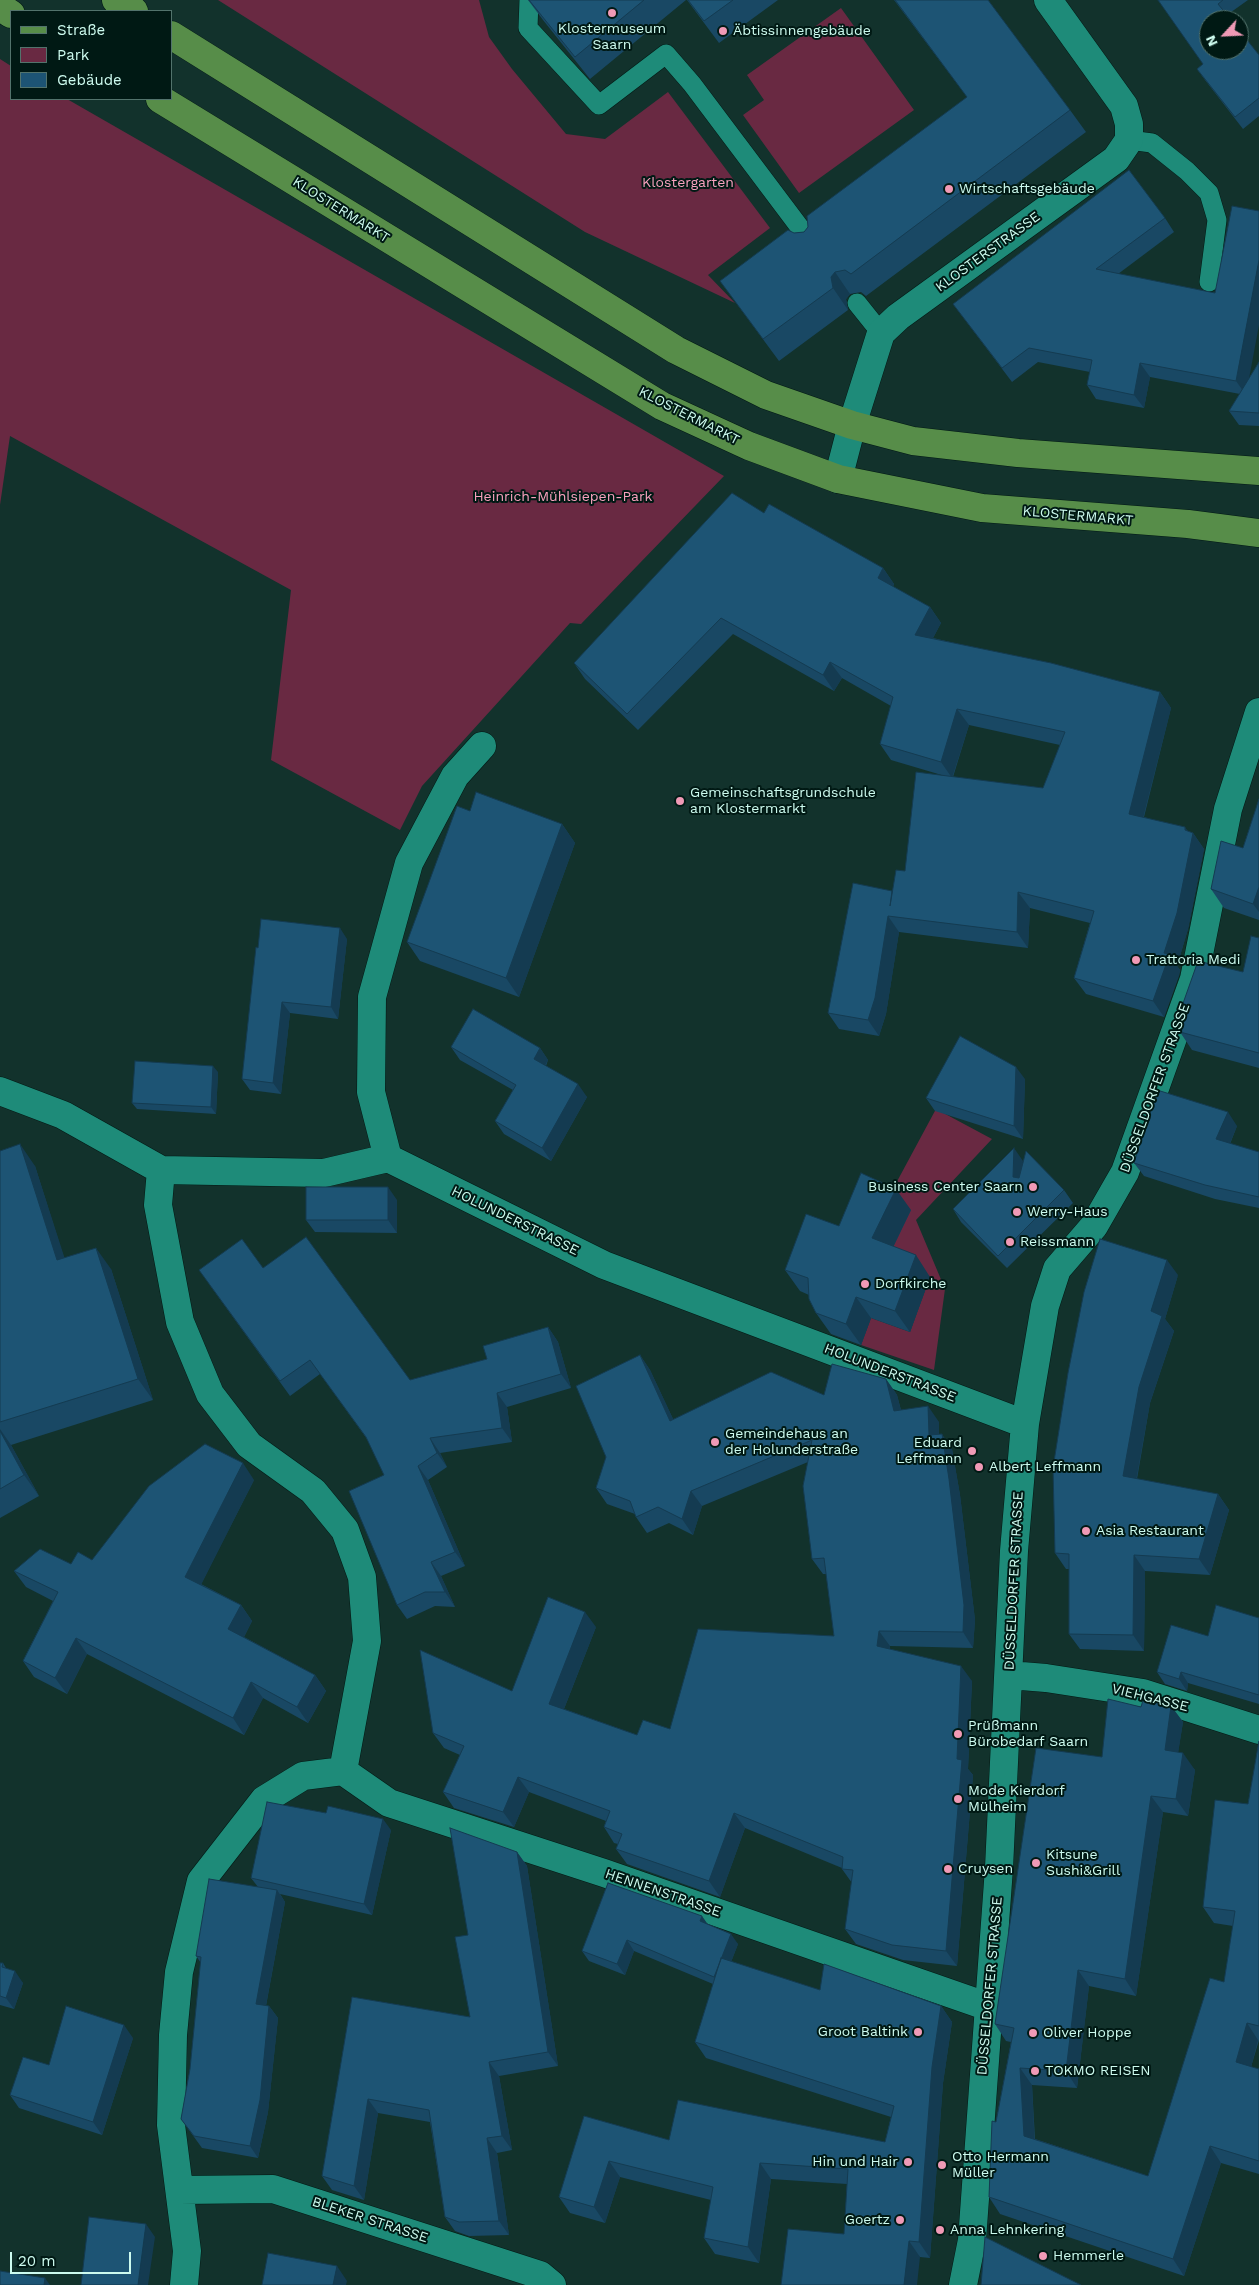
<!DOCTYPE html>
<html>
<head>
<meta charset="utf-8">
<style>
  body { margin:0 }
  #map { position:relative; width:1259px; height:2285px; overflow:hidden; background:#12322c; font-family:"Work Sans",sans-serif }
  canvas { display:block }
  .legend { position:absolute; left:10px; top:10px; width:162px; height:90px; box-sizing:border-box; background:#001914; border:1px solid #52736c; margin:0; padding:6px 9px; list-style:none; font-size:15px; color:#cdfbef }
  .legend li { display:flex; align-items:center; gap:10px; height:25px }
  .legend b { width:25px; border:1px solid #52736c }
  .north { position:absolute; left:1199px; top:10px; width:50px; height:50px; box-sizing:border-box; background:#001914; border:1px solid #52736c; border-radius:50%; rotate:245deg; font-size:14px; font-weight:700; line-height:20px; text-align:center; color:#cdfbef }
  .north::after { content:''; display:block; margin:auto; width:18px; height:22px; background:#f09ab6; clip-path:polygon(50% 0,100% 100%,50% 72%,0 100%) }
  .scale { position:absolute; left:10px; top:2252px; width:121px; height:22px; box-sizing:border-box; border:2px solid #cdfbef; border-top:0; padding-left:6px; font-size:15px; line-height:18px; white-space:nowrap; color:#cdfbef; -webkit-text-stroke:4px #001914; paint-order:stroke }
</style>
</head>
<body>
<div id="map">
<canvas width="1259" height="2285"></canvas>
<ul class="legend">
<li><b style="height:6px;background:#578d49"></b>Straße</li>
<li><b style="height:14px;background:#692942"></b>Park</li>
<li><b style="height:14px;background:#1d5474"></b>Gebäude</li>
</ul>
<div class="north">N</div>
<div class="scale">20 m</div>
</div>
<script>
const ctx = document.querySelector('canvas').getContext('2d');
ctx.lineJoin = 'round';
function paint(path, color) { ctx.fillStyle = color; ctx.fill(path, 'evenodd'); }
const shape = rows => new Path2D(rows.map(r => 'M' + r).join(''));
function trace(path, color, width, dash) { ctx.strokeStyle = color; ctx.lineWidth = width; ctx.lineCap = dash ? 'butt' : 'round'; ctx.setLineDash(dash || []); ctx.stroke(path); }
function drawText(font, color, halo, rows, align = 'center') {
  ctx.font = font + ' "Work Sans",sans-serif'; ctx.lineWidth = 4; ctx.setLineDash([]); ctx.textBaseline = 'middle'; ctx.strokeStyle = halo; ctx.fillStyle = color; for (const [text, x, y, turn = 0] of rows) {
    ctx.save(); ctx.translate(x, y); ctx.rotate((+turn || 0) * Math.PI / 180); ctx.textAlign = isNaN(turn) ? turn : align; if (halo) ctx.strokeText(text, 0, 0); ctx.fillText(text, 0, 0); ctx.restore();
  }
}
paint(shape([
  [218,0,479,0,489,37,512,69,566,134,605,139,668,92,770,228,708,275,735,303,585,232],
  [841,8,914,110,799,193,743,115,764,100,747,75],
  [0,59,11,66,11,99,67,99,724,476,581,624,570,623,422,786,400,830,271,760,291,590,10,436,0,505],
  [936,1109,992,1139,916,1220,945,1289,934,1370,861,1345,871,1318,910,1332,930,1277,887,1260,887,1200]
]), '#692942');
const service = shape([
  [529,0,528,28,599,105,666,54,692,84,813,245],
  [1129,140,1152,143,1187,171,1209,193,1217,220,1209,282],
  [857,303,881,333]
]);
const minor = shape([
  [838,479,852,425,881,333,898,317,1116,159,1129,140,1129,124,1124,106,1048,0],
  [0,1091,63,1115,161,1170,324,1173,388,1158,604,1265,1025,1424],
  [388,1158,371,1092,372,997,409,863,455,776,482,746],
  [161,1170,158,1205,180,1322,210,1394,249,1445,313,1491,345,1530,362,1577,367,1641,343,1771],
  [1009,1675,1046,1678,1143,1693,1259,1730],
  [343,1771,389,1803,604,1873,989,2007],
  [180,2190,273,2189,540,2275,552,2285],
  [184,2285,187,2251,171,2125,173,2035,179,1972,201,1881,264,1800,303,1776,343,1771],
  [963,2285,972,2240,999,1868,1014,1551,1025,1424,1045,1306,1057,1269,1094,1226,1125,1172,1194,979,1228,809,1259,712]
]);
const primary = shape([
  [116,0,134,11],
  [0,7,11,14],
  [171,35,676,350,766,395,852,425,913,441,1018,453,1259,471],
  [160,99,662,406,749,446,838,479,982,508,1188,524,1259,533]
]);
trace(service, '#001914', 20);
trace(minor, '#001914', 29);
trace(primary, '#001914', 29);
trace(service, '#1e8b79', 19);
trace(minor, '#1e8b79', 28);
trace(primary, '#578d49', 28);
paint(shape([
  [528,0,686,0,590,79,543,20],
  [687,0,778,0,719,43],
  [894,0,988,0,1070,110,1086,132,866,296,861,292,850,294,846,299,848,310,779,361,720,281,794,233,804,232,967,97],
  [1158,0,1248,0,1227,15,1259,55,1259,116,1243,129,1205,80,1197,69,1203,64],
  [1165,218,1174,232,1118,274,1249,378,1259,362,1259,426,1239,425,1229,411,1240,394,1150,377,1144,408,1096,399,1087,385,1090,372,1038,362,1012,382,953,304],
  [764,513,883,568,894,584,893,587,930,607,941,623,933,638,1160,692,1171,708,1144,817,1193,833,1204,849,1188,929,1177,966,1180,970,1179,975,1164,1017,1086,994,1074,978,1090,923,1030,908,1028,948,899,932,886,1014,879,1036,839,1029,828,1013,892,891,905,871,945,776,891,760,880,744,891,706,842,678,834,691,733,634,638,730,585,679,574,663],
  [969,725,1060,745,1043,788,953,777],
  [1259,799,1259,920,1224,908,1211,889,1243,848],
  [470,811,562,824,575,843,519,997,420,961,407,942],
  [1259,938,1259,1068,1192,1050,1180,1032,1185,1014,1181,1009,1243,972],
  [347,939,338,1019,290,1013,281,1094,250,1090,242,1079,258,948],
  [451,1047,540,1048,548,1060,546,1066,587,1097,551,1161,504,1134,495,1121,513,1090,460,1060],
  [218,1072,216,1114,137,1109,132,1103],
  [1025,1079,1023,1139,935,1111,926,1098],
  [1237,1126,1230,1144,1259,1152,1259,1208,1215,1199,1144,1176,1134,1163],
  [0,1151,35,1166,64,1258,111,1269,153,1400,11,1445,39,1496,0,1518],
  [1023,1161,1022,1164,1064,1190,1073,1203,1007,1268,961,1222,953,1209],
  [397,1200,397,1233,315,1232,306,1220],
  [911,1210,893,1247,930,1277,910,1332,871,1318,861,1345,831,1334,816,1313,809,1295,800,1291,785,1270,839,1226],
  [263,1268,410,1380,487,1359,548,1327,558,1342,571,1388,507,1407,512,1442,440,1453,447,1467,428,1480,465,1566,441,1576,455,1607,435,1606,407,1619,397,1605,384,1475,367,1439,320,1374,290,1396,209,1284],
  [1178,1275,1165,1319,1174,1331,1150,1403,1137,1479,1218,1494,1229,1510,1210,1575,1145,1571,1144,1651,1080,1649,1069,1634,1069,1569,1066,1569,1055,1553],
  [640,1355,650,1370,673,1419,824,1395,886,1379,897,1395,901,1410,939,1422,939,1434,952,1449,960,1495,975,1620,973,1648,890,1646,890,1649,972,1681,968,1769,973,1775,957,1966,903,1960,856,1944,845,1929,852,1883,842,1869,842,1868,745,1828,720,1897,627,1864,616,1849,618,1844,614,1843,604,1827,606,1821,529,1792,514,1827,454,1808,443,1792,460,1755,444,1748,433,1733,512,1691,596,1627,564,1709,637,1735,670,1729,834,1636,826,1574,823,1574,812,1559,808,1462,702,1506,693,1535,669,1523,647,1533,636,1517,635,1514,607,1504,596,1488],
  [254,1480,201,1584,241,1605,252,1621,244,1637,315,1675,326,1691,308,1723,263,1698,244,1735,87,1654,67,1694,34,1677,23,1661,53,1601,26,1587,14,1571,71,1564,92,1560],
  [1259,1618,1259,1704,1188,1683,1187,1691,1165,1684,1157,1672,1208,1636],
  [1171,1706,1183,1722,1178,1752,1195,1770,1188,1816,1163,1812,1136,1996,1089,1986,1077,2088,1032,2085,1035,2139,1148,2176,1224,1982,1233,1926,1214,1923,1203,1907,1248,1804,1259,1741,1259,2040,1251,2067,1259,2069,1259,2174,1221,2163,1184,2276,1000,2214,989,2197,996,2122,1011,2042,1006,2041,995,2024,1102,1757,1141,1707],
  [391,1830,372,1915,280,1894,285,1902,266,2006,269,2006,278,2018,268,2112,258,2158,202,2148,181,2119,190,2069,201,1963,196,1956,258,1887,251,1878],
  [517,1852,527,1866,558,2066,499,2076,512,2150,497,2153,509,2235,469,2236,455,2231,445,2217,430,2122,378,2113,364,2200,332,2190,322,2176,352,1997,470,2017,468,1935],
  [608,1883,708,1924,738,1944,731,1962,820,1990,941,2006,952,2022,943,2083,930,2258,920,2257,844,2234,847,2184,771,2179,759,2263,715,2254,704,2238,711,2200,620,2177,605,2223,570,2213,559,2197,584,2116,669,2140,885,2142,891,2117,706,2058,695,2042,713,1984,634,1951,625,1975,589,1961,582,1951],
  [0,1963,3,1963,6,1968,23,1983,14,2009,0,2005],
  [133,2038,102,2135,19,2108,10,2095,49,2065]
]), '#194864');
paint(shape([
  [1259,260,1259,325,1246,395,1236,381],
  [835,272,850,294,846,299,848,310,833,288,831,277],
  [1140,363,1150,377,1144,408,1134,395],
  [883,568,894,584,889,594,878,578],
  [930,607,941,623,926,651,915,635],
  [830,662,842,678,834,691,823,675],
  [1160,692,1171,708,1140,830,1129,814],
  [957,709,969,725,952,778,941,762],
  [562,824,575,843,519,997,506,978],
  [1185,827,1192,837,1193,833,1204,849,1188,929,1177,966,1180,970,1179,975,1164,1017,1153,1001,1164,953],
  [1259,887,1259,912,1253,904],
  [1018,892,1030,908,1028,948,1017,932],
  [888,916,899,932,886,1014,879,1036,868,1020],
  [340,928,347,939,338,1019,331,1007],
  [282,1002,290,1013,281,1094,273,1083],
  [540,1048,548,1060,542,1071,534,1059],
  [213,1066,218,1072,216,1114,211,1107],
  [1016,1067,1025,1079,1023,1139,1014,1126],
  [578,1084,587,1097,551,1161,542,1148],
  [1228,1112,1237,1126,1226,1153,1216,1139],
  [20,1144,35,1166,72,1281,57,1260],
  [1014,1148,1023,1161,1022,1189,1013,1177],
  [388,1187,397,1200,397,1233,388,1220],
  [896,1189,911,1210,887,1260,872,1238],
  [96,1248,111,1269,153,1400,138,1379],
  [916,1255,930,1277,910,1332,895,1311],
  [1167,1260,1178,1275,1165,1319,1174,1331,1150,1403,1134,1492,1123,1476,1151,1311],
  [856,1297,871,1318,861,1345,846,1324],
  [548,1327,558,1342,571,1388,561,1374],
  [640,1355,650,1370,681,1436,670,1421],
  [886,1379,897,1395,905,1427,894,1411],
  [497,1393,507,1407,512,1442,502,1428],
  [928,1406,939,1422,939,1450,929,1435],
  [0,1429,11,1445,39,1496,24,1475,0,1431],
  [942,1434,952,1449,960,1495,975,1620,973,1648,963,1632],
  [430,1438,440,1453,447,1467,437,1453],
  [243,1463,254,1480,197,1593,185,1577],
  [418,1466,428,1480,465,1566,455,1552],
  [691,1491,702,1506,693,1535,682,1519],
  [1218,1494,1229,1510,1210,1575,1199,1559],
  [1134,1555,1145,1571,1144,1651,1133,1635],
  [431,1562,441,1576,455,1607,445,1592],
  [241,1605,252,1621,240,1645,228,1629],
  [585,1612,596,1627,560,1719,549,1704],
  [879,1631,890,1646,888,1662,877,1646],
  [76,1638,87,1654,67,1694,55,1678],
  [961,1666,972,1681,968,1769,973,1775,957,1966,946,1951,957,1759],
  [1181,1672,1188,1683,1187,1691,1179,1679],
  [315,1675,326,1691,308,1723,297,1707],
  [251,1682,263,1698,244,1735,233,1718],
  [1171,1706,1183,1722,1176,1767,1165,1750],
  [1183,1753,1195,1770,1188,1816,1176,1799],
  [518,1777,529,1792,514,1827,503,1812],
  [1151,1796,1163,1812,1136,1996,1125,1979],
  [734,1813,745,1828,720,1897,709,1881],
  [383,1819,391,1830,372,1915,364,1904],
  [517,1852,527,1866,558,2066,548,2052],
  [277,1890,285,1902,264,2016,256,2004],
  [702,1916,709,1926,700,1921],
  [731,1934,738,1944,721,1988,714,1977],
  [627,1940,634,1951,625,1975,617,1964],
  [1078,1970,1089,1986,1077,2088,1066,2071],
  [15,1971,23,1983,14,2009,6,1998],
  [269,2006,278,2018,268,2112,258,2158,250,2146],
  [941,2006,952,2022,943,2083,930,2258,919,2242,932,2067],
  [1247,2023,1258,2040,1248,2079,1236,2062],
  [124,2025,133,2038,102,2135,93,2122],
  [489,2062,499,2076,512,2150,502,2136],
  [1020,2068,1032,2085,1035,2152,1024,2136],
  [368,2099,378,2113,364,2200,354,2186],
  [487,2138,497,2153,509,2235,499,2221],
  [1210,2146,1221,2163,1184,2276,1173,2259],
  [609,2161,620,2177,605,2223,594,2207],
  [760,2163,771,2179,759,2263,748,2247],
  [146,2224,155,2237,148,2285,138,2285],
  [909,2241,920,2257,917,2285,904,2285],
  [337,2266,347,2281,346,2285,333,2285],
  [45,2278,50,2285,44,2285]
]), '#143b51');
const building = shape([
  [529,0,644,0,575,57,529,0],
  [688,0,733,0,704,21,688,0],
  [895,0,988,0,1070,110,851,274,845,270,835,272,831,277,833,288,763,339,720,281,788,230,794,233,804,232,808,227,807,216,967,97,895,0],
  [1158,0,1223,0,1218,4,1231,20,1209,20,1209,50,1239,50,1239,30,1259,55,1259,98,1235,117,1197,69,1203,64,1158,0],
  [1129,170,1165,218,1096,269,1215,293,1232,206,1259,211,1259,260,1236,381,1140,363,1134,395,1087,385,1092,360,1029,348,1002,368,953,304,1129,170],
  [1259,362,1259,413,1229,411,1259,362],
  [732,493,764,513,769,504,883,568,878,578,930,607,915,635,1051,663,1160,692,1129,814,1185,827,1185,830,1193,833,1177,913,1164,953,1169,954,1168,959,1153,1001,1074,978,1094,911,1018,892,1017,932,888,916,875,998,868,1020,828,1013,853,883,892,891,890,906,896,870,905,871,916,772,1043,788,1065,732,957,709,941,762,880,744,893,697,830,662,823,675,721,618,627,714,574,663,732,493],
  [476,792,562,824,506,978,407,942,457,806,470,811,476,792],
  [1259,799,1259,887,1253,904,1211,889,1221,841,1243,848,1259,799],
  [261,919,340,928,331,1007,282,1002,273,1083,242,1079,256,947,258,948,261,919],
  [1251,936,1259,938,1259,1053,1180,1032,1186,1010,1181,1009,1198,961,1243,972,1251,936],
  [473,1009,540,1048,534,1059,578,1084,542,1148,495,1121,516,1085,451,1047,473,1009],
  [960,1036,1016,1067,1014,1126,926,1098,960,1036],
  [135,1061,213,1066,211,1107,132,1103,135,1061],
  [1157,1090,1228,1112,1216,1139,1259,1152,1259,1197,1205,1185,1134,1163,1157,1090],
  [20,1144,57,1260,96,1248,138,1379,0,1422,0,1151,20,1144],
  [1014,1148,1013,1177,1019,1178,1026,1151,1064,1190,998,1256,953,1209,1014,1148],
  [861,1173,896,1189,872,1238,916,1255,895,1311,856,1297,846,1324,816,1313,809,1299,808,1278,785,1270,806,1214,839,1226,861,1173],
  [306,1187,388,1187,388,1220,306,1220,306,1187],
  [306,1237,410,1380,487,1359,483,1346,548,1327,561,1374,497,1393,502,1428,430,1438,437,1453,418,1466,455,1552,431,1562,445,1592,425,1592,397,1605,349,1491,384,1475,366,1437,310,1360,280,1381,199,1270,242,1239,263,1268,306,1237],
  [1100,1239,1167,1260,1151,1311,1162,1316,1139,1387,1123,1476,1218,1494,1199,1559,1134,1555,1133,1635,1069,1634,1069,1554,1055,1553,1053,1468,1068,1373,1084,1292,1100,1239],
  [640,1355,670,1421,771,1372,824,1395,832,1364,886,1379,894,1411,928,1406,929,1435,942,1434,949,1479,964,1605,963,1632,879,1631,877,1646,961,1666,957,1759,962,1760,946,1951,892,1945,845,1929,853,1870,842,1869,843,1857,734,1813,709,1881,616,1849,622,1834,604,1827,610,1811,518,1777,503,1812,443,1792,464,1746,433,1733,420,1650,512,1691,548,1597,585,1612,549,1704,637,1735,643,1720,670,1729,698,1629,834,1636,824,1558,812,1559,803,1486,812,1440,691,1491,682,1519,658,1507,636,1517,630,1501,596,1488,606,1457,576,1386,640,1355],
  [0,1431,24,1475,0,1489,0,1431],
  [205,1444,243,1463,185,1577,241,1605,228,1629,315,1675,297,1707,251,1682,233,1718,76,1638,55,1678,23,1661,58,1592,14,1571,40,1549,71,1564,78,1552,92,1560,149,1486,205,1444],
  [1216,1605,1259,1618,1259,1695,1181,1672,1179,1679,1157,1672,1171,1625,1208,1636,1216,1605],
  [1144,1697,1171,1706,1165,1750,1183,1753,1176,1799,1151,1796,1125,1979,1078,1970,1066,2071,1020,2068,1024,2136,1148,2176,1210,1978,1224,1982,1235,1911,1203,1907,1215,1800,1248,1804,1259,1741,1259,2026,1247,2023,1236,2062,1259,2069,1259,2161,1210,2146,1173,2259,989,2197,992,2121,996,2122,1014,2028,995,2024,1036,1748,1102,1757,1108,1699,1141,1707,1144,1697],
  [267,1802,326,1813,328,1806,383,1819,364,1904,251,1878,267,1802],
  [450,1828,517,1852,548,2052,489,2062,502,2136,487,2138,499,2221,459,2222,445,2217,429,2110,368,2099,354,2186,322,2176,352,1997,470,2017,455,1937,468,1935,450,1828],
  [209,1879,277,1890,256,2004,269,2006,260,2100,250,2146,194,2136,181,2119,190,2069,201,1957,196,1956,209,1879],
  [608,1883,702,1916,700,1921,731,1934,714,1977,627,1940,617,1964,582,1951,608,1883],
  [721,1958,820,1990,824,1964,941,2006,932,2067,919,2242,909,2241,904,2285,781,2285,788,2229,844,2234,848,2169,760,2163,748,2247,704,2238,713,2187,609,2161,594,2207,559,2197,584,2116,669,2140,678,2100,885,2142,894,2106,695,2042,721,1958],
  [0,1963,3,1963,2,1967,15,1971,6,1998,0,1996,0,1963],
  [66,2006,124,2025,93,2122,10,2095,23,2057,49,2065,66,2006],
  [89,2217,146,2224,138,2285,81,2285,89,2217],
  [985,2237,1081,2285,981,2285,985,2237],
  [268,2253,337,2266,333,2285,262,2285,268,2253],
  [0,2271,45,2278,44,2285,0,2285,0,2271]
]);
paint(building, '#1d5474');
trace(building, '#143b51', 1);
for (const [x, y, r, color] of [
  [612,13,5,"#f09ab6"],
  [723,31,5,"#f09ab6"],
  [949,189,5,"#f09ab6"],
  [680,801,5,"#f09ab6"],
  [1136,960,5,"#f09ab6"],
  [1033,1187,5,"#f09ab6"],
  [1017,1212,5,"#f09ab6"],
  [1010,1242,5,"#f09ab6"],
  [865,1284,5,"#f09ab6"],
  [715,1442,5,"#f09ab6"],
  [972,1451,5,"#f09ab6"],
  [979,1467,5,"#f09ab6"],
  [1086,1531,5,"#f09ab6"],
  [958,1734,5,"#f09ab6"],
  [958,1799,5,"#f09ab6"],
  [1036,1863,5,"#f09ab6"],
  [948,1869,5,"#f09ab6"],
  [918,2032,5,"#f09ab6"],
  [1033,2033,5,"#f09ab6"],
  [1035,2071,5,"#f09ab6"],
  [908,2162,5,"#f09ab6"],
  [942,2165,5,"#f09ab6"],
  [900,2220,5,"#f09ab6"],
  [940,2230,5,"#f09ab6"],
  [1043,2256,5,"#f09ab6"]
]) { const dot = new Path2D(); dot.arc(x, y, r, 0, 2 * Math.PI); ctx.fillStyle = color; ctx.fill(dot); trace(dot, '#001914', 2); }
drawText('14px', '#cdfbef', '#001914', [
  ["Klostermuseum",612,29,"center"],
  ["Saarn",612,45,"center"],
  ["Äbtissinnengebäude",733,31],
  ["Wirtschaftsgebäude",959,189],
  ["Gemeinschaftsgrundschule",690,793],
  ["am Klostermarkt",690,809],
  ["Trattoria Medi",1146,960],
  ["Business Center Saarn",1023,1187,"right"],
  ["Werry-Haus",1027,1212],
  ["Reissmann",1020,1242],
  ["Dorfkirche",875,1284],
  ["Gemeindehaus an",725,1434],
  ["der Holunderstraße",725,1450],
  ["Eduard",962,1443,"right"],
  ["Leffmann",962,1459,"right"],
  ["Albert Leffmann",989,1467],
  ["Asia Restaurant",1096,1531],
  ["Prüßmann",968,1726],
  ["Bürobedarf Saarn",968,1742],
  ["Mode Kierdorf",968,1791],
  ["Mülheim",968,1807],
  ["Kitsune",1046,1855],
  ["Sushi&Grill",1046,1871],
  ["Cruysen",958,1869],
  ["Groot Baltink",908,2032,"right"],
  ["Oliver Hoppe",1043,2033],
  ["TOKMO REISEN",1045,2071],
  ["Otto Hermann",952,2157],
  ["Müller",952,2173],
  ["Hin und Hair",898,2162,"right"],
  ["Goertz",890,2220,"right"],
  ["Anna Lehnkering",950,2230],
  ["Hemmerle",1053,2256]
], 'left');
drawText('14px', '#f8a1be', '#001914', [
  ["Klostergarten",688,183],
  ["Heinrich-Mühlsiepen-Park",563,497]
]);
drawText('14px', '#cdfbef', '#001914', [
  ["KLOSTERMARKT",341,210,32],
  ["KLOSTERSTRASSE",988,252,-36],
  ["KLOSTERMARKT",689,416,27],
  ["KLOSTERMARKT",1078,516,5],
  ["DÜSSELDORFER STRASSE",1155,1088,-70],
  ["HOLUNDERSTRASSE",515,1221,26],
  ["HOLUNDERSTRASSE",890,1373,21],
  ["DÜSSELDORFER STRASSE",1014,1581,-87],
  ["VIEHGASSE",1150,1698,14],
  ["HENNENSTRASSE",663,1893,19],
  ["DÜSSELDORFER STRASSE",990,1986,-85],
  ["BLEKER STRASSE",370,2220,18]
]);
</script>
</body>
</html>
